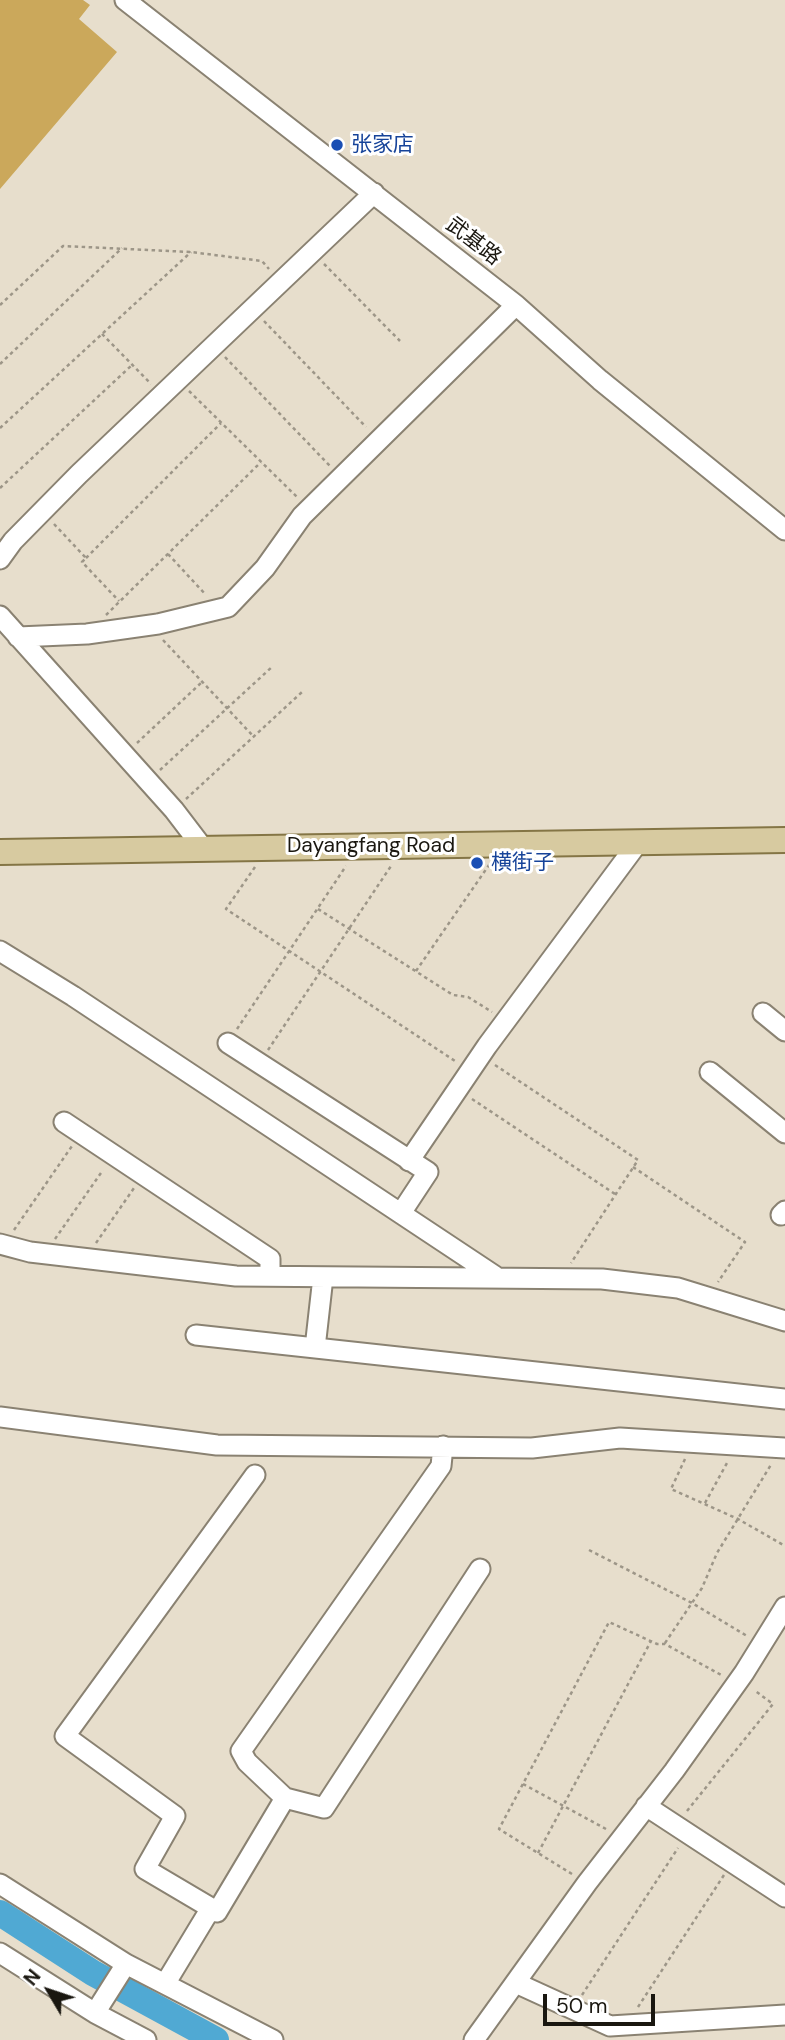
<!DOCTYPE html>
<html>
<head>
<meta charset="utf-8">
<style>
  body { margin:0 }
  #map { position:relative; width:785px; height:2040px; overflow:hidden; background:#e7decc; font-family:"DM Sans",sans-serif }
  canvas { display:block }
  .north { position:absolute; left:14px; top:1956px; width:70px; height:70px; -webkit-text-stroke:5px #fff; paint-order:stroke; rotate:309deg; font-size:19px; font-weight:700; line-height:28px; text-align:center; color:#1a1710 }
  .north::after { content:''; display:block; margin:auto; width:24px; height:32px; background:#1a1710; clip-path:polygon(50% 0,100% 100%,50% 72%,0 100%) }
  .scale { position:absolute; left:543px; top:1994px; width:112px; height:32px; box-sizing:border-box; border:4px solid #1a1710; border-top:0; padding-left:9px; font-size:21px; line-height:24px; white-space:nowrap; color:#1a1710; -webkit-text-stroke:5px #fff; paint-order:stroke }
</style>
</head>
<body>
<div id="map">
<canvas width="785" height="2040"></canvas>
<div class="north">N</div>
<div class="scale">50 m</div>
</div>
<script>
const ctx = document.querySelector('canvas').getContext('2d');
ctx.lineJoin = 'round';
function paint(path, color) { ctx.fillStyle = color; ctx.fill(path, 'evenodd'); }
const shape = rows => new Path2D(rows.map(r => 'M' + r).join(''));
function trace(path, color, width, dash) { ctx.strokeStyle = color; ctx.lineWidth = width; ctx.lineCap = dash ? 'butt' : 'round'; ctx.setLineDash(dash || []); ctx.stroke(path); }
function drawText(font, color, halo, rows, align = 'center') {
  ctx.font = font + ' "DM Sans","Noto Sans SC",sans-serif'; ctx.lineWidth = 6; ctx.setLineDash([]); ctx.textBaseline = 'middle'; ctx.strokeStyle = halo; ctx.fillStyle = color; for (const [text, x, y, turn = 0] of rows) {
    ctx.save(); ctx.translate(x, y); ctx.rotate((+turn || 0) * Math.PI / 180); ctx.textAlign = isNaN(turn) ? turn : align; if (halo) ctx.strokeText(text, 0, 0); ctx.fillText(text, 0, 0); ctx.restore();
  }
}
paint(shape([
  [0,0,83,0,90,5,79,19,117,52,0,189]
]), '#cba85b');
trace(shape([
  [0,1913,93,1973,216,2040]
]), '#50a9d3', 26);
const minor = shape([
  [125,0,516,305,600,380,785,530],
  [0,559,13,541,79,474,374,193],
  [0,616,174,810,203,848],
  [18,637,87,634,158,624,228,607,265,568,302,516,516,305],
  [0,951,73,996,495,1276],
  [763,1013,785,1031],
  [228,1043,428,1172,401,1213],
  [710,1072,785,1133],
  [64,1122,270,1259,270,1276],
  [409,1161,487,1046,637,844],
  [781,1215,785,1211],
  [0,1244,30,1252,236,1276,602,1279,678,1288,785,1321],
  [196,1335,785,1399],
  [315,1348,323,1277],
  [0,1417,217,1445,532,1448,620,1438,785,1448],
  [285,1798,324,1808,480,1569],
  [646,1806,785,1897],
  [0,1884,126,1964,273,2040],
  [211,1908,145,1869,175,1816,65,1736,255,1475],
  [0,1953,95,2013,146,2040],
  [516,1983,610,2026,785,2015],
  [165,1984,211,1908,217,1912,285,1798,247,1762,241,1751,441,1466,443,1446],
  [95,2013,126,1964],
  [474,2040,587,1883,674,1771,744,1673,785,1607]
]);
const major = shape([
  [0,852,785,840]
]);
trace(minor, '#8a8272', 23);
trace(major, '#847545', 28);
trace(shape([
  [324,264,400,341],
  [0,305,63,246,191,252,262,261,269,269],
  [264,321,366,427],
  [102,334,151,384],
  [225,357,330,466],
  [0,364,122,248],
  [189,391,297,497],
  [0,428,191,252],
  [0,488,132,365],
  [54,524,86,558,82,562,119,601],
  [168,554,206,595],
  [86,558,221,423],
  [106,615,261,462],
  [163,640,254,737],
  [137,743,202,682],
  [160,770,273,666],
  [186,799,302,692],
  [255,867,226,909,455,1061],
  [318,909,453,995,468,997,492,1012],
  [416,971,489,865],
  [237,1029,346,866],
  [268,1050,391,866],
  [495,1065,638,1160,571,1263],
  [472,1099,615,1194],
  [633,1167,745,1242,718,1282],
  [14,1230,72,1146],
  [55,1239,103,1170],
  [96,1243,134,1188],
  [685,1459,671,1489,738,1519,785,1546],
  [705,1503,727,1463],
  [589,1550,692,1603,747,1636],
  [665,1643,702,1588,717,1553,772,1463],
  [523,1784,606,1829],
  [687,1811,773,1704,754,1690],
  [538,1853,651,1641],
  [572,1874,499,1829,609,1622,657,1644,665,1644,723,1676],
  [582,1995,678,1848],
  [638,2007,724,1875]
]), '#9d9688', 2.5, [3.5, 3.5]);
trace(minor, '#fff', 19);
trace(major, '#d7caa0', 24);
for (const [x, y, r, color] of [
  [337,145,7,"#1a4fb4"],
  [477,863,7,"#1a4fb4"]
]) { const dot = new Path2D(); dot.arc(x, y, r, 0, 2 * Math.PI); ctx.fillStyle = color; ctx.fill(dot); trace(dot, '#fff', 2.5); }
drawText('21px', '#164399', '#fff', [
  ["张家店",351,145],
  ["横街子",491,863]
], 'left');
drawText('21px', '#1a1710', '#fff', [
  ["武基路",473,242,38],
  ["Dayangfang Road",371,846]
]);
</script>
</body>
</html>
